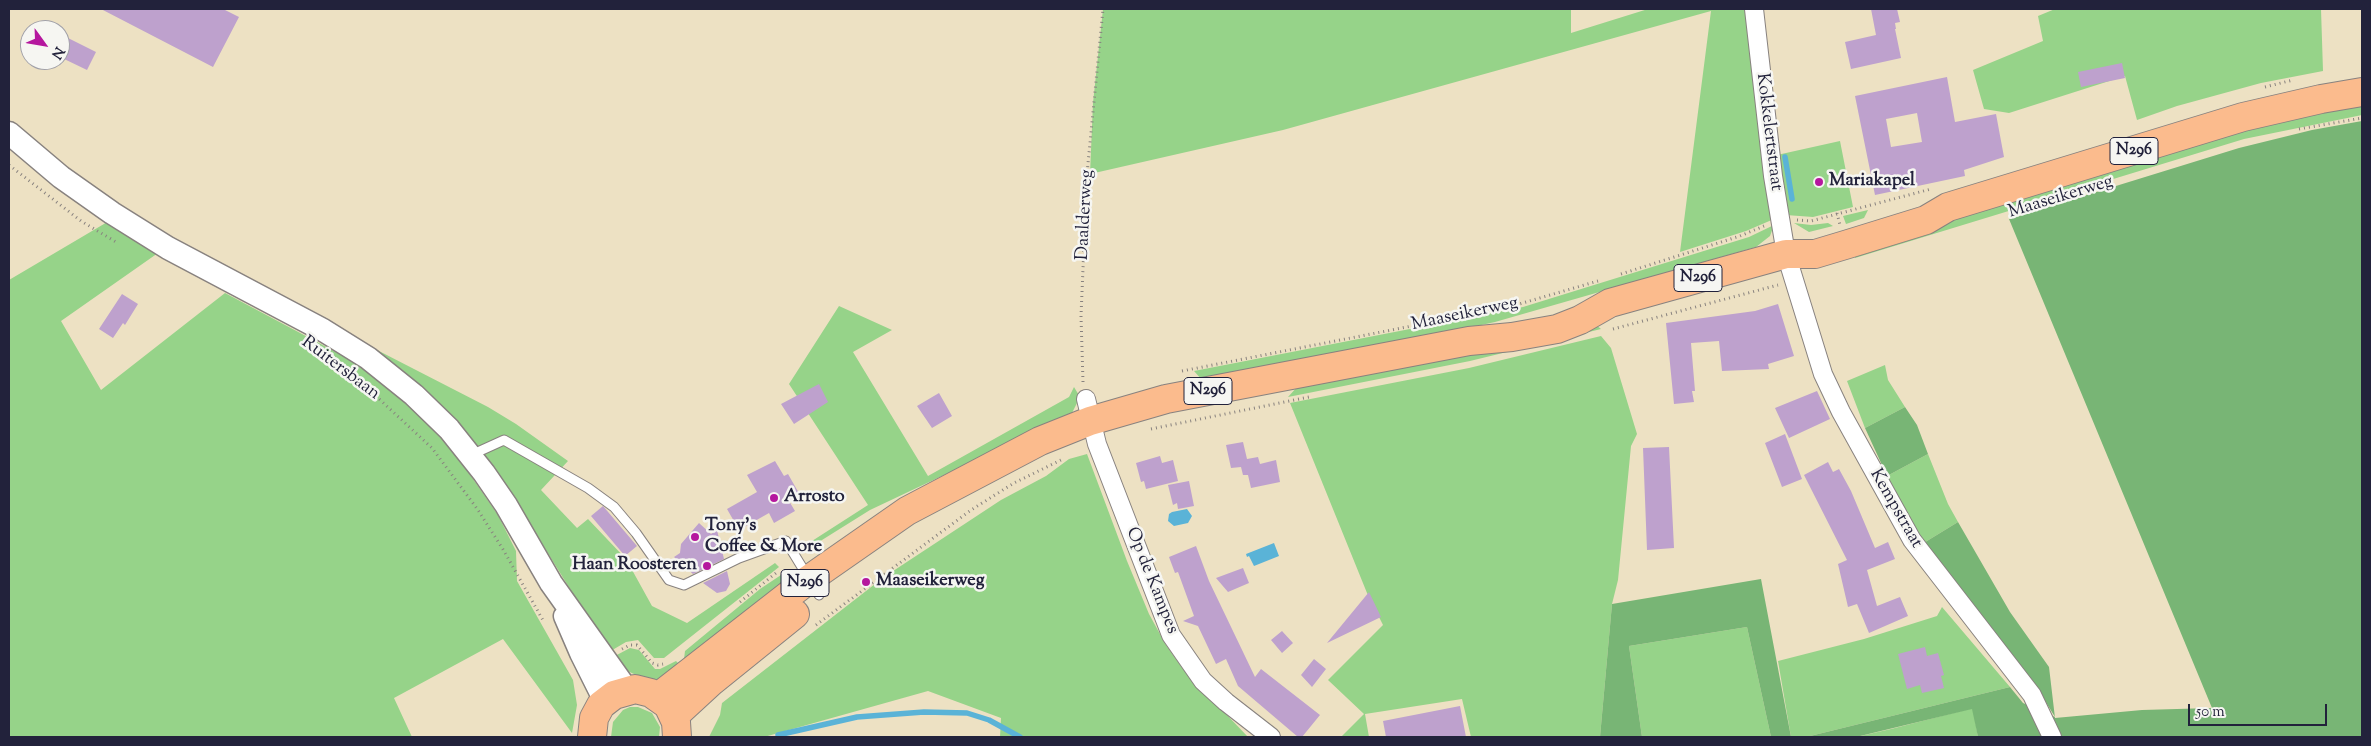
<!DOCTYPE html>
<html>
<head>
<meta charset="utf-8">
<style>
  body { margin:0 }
  #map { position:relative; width:2371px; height:746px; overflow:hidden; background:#ede1c3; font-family:"Sorts Mill Goudy",serif }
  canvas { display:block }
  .frame { position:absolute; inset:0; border:10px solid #22223b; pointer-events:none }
  .north { position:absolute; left:20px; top:20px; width:50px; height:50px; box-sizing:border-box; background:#f6f6f2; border:1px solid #a1a1a9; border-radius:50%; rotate:122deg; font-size:14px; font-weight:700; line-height:20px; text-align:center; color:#22223b }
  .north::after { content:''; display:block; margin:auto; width:18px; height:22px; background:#b5179e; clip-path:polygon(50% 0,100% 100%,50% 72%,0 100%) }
  .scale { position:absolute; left:2188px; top:704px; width:139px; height:22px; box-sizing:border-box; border:2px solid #22223b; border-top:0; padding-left:6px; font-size:15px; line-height:18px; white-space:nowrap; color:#22223b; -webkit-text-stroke:4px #f6f6f2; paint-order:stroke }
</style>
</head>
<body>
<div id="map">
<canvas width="2371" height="746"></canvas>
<div class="frame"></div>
<div class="north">N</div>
<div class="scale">50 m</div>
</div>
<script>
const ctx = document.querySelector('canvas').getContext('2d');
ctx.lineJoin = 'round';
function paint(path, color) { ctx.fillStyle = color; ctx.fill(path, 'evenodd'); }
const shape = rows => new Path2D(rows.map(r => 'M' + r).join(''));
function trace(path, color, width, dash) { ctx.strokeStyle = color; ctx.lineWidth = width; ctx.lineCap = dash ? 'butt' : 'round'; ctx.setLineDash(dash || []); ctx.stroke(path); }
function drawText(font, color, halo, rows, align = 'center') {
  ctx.font = font + ' "Sorts Mill Goudy",serif'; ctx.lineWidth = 5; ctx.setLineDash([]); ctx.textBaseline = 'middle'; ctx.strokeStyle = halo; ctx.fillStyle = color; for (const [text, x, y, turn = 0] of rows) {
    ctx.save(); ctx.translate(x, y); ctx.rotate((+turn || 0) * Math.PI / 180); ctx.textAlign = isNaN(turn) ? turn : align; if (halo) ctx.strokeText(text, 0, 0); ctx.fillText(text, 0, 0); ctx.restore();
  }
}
paint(shape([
  [1103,9,1571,9,1571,33,1648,9,1748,9,1774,219,1746,231,1680,252,1711,11,1283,130,1090,174,1093,103],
  [2055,9,2321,9,2323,71,2261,83,2177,106,2137,120,2125,76,2009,113,1984,109,1973,70,2043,41,2038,16],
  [2362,104,2362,115,2244,139,1855,258,1853,251,2241,129],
  [1840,141,1853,207,1813,217,1786,215,1777,155],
  [1868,210,1864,218,1846,224,1843,216],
  [109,221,158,253,61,321,101,390,225,293,349,359,380,380,414,408,444,437,498,515,516,551,517,581,573,680,577,705,572,733,503,639,394,698,412,737,9,737,9,280],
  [1794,223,1811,225,1828,223,1833,226,1809,232],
  [1774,225,1770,236,1756,247,1495,322,1422,338,1202,380,1194,371,1523,307,1749,237],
  [839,306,892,330,853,352,928,476,1069,397,1074,387,1080,397,1071,415,870,510,814,545,812,541,868,505,789,384],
  [1595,324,1601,329,1470,361,1288,397,1298,386],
  [1601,336,1611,348,1637,434,1631,446,1618,580,1612,604,1600,737,1471,737,1462,699,1365,714,1369,737,1341,737,1364,714,1328,680,1383,625,1367,593,1290,403,1469,368],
  [377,350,488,407,516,424,568,461,541,490,577,528,588,519,626,559,652,606,687,623,775,563,779,567,664,658,654,658,638,640,626,642,609,652,497,471,426,393],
  [1885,365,1888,380,1905,407,1865,428,1847,381],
  [1087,454,1127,561,1149,614,1166,645,1183,669,1248,737,1000,737,1001,718,928,691,764,737,709,737,720,715,722,703,884,577,1001,500,1046,476,1069,459],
  [1928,454,1948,504,1958,522,1922,544,1887,476],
  [784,573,786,580,690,666,684,659,685,651,760,589],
  [1942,607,2010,687,1806,737,1791,737,1778,661,1864,639,1937,616],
  [1747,627,1771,737,1642,737,1629,646],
  [630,648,639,650,655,669,660,669,676,661,685,670,677,676,651,682,619,667,613,657],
  [630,707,638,707,652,713,660,727,659,737,611,737,613,722,623,710],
  [1973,708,1978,737,1856,737,1891,729]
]), '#96d389');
paint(shape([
  [2362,121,2362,737,1978,737,1972,709,1856,737,1806,737,2010,687,2023,703,2055,717,2039,691,1922,544,1958,522,2010,612,2049,667,2055,718,2142,710,2212,708,2009,219,2239,148,2312,130],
  [1905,407,1917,425,1928,454,1887,476,1865,428],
  [1761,579,1791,737,1771,737,1747,627,1629,646,1642,737,1600,737,1612,604]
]), '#78b575');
paint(shape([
  [1187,509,1192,516,1188,523,1174,526,1168,521,1169,514,1172,512],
  [1274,543,1279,556,1254,566,1249,556,1247,557,1246,554]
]), '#5ab3d7');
trace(shape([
  [1785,157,1792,199],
  [778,735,857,717,924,712,967,713,989,720,1020,737]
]), '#5ab3d7', 5.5);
paint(shape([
  [101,9,223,9,239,17,213,67],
  [1871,9,1897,9,1900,22,1895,23,1896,29,1895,29,1901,58,1851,69,1845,42,1876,35],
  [60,34,96,52,87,70,60,57],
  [2122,63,2125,78,2081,87,2078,72],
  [1947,77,1955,122,1996,114,2004,157,1964,170,1965,176,1875,195,1855,96],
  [1917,113,1922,142,1891,147,1886,119],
  [122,294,138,304,125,325,123,323,113,338,99,329],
  [1778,304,1794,356,1768,364,1769,369,1722,371,1719,341,1691,343,1695,391,1692,391,1694,402,1674,404,1666,323,1755,311],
  [819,384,828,402,794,424,781,404],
  [1817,391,1830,419,1789,438,1775,408],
  [939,393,952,416,932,428,917,406],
  [1785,434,1802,479,1782,487,1765,443],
  [1243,442,1247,459,1258,457,1260,464,1276,460,1280,482,1251,488,1248,475,1243,475,1241,467,1231,468,1226,445],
  [1669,447,1674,548,1647,550,1643,448],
  [1160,456,1162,463,1173,460,1178,481,1146,489,1144,481,1141,482,1136,463],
  [775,461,784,476,788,474,800,495,789,501,795,511,774,523,769,513,739,530,727,509,757,492,747,475],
  [1828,462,1833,472,1839,469,1851,491,1875,548,1888,542,1895,559,1867,570,1877,606,1900,597,1908,616,1869,633,1857,604,1848,607,1838,564,1847,560,1804,475],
  [1189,481,1194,506,1178,509,1177,503,1173,505,1168,485],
  [603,506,637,546,625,556,591,516],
  [699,523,711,534,717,530,724,559,693,574,674,557,680,553,681,544],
  [1196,546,1209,581,1255,677,1261,669,1320,715,1302,737,1298,737,1238,686,1226,659,1216,664,1198,626,1183,621,1194,616,1178,572,1175,573,1169,557],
  [1243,568,1249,583,1228,592,1216,578],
  [727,571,730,584,726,591,717,593,703,583],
  [1369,592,1381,617,1327,643],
  [1282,631,1293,643,1282,653,1271,640],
  [1925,647,1927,656,1938,653,1944,675,1941,676,1944,688,1922,693,1920,685,1907,689,1898,654],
  [1314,659,1326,669,1312,687,1301,675],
  [1460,706,1466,737,1386,737,1383,721]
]), '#bea1cd');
const service = shape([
  [471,455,504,440,588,488,614,507,636,533,669,580,684,585,739,558,786,541,819,595]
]);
const minor = shape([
  [1754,9,1773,176,1786,254,1823,374,1841,412,1912,540,2032,695,2052,737],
  [1086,399,1097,444,1171,635,1203,681,1226,702,1271,737]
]);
const tertiary = shape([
  [9,133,61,177,112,213,168,248,323,330,368,358,414,395,449,429,484,473,506,505,551,583,627,690],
  [565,616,581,653,605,701]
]);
const primary = shape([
  [658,697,808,580,907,511,1040,441,1090,421,1166,399,1469,341,1512,337,1557,329,1580,320,1610,303,1786,254,1815,254,1845,245,1926,220,1948,207,2243,117,2321,99,2362,92],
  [674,716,712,681,795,614],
  [592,737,594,718,601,705,614,695,635,689,651,693,668,705,676,722,677,737]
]);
trace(service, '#88827f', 11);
trace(minor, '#88827f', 20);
trace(tertiary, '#88827f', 25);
trace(primary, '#88827f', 30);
trace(shape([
  [2265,87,2293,80],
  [2299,129,2362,118],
  [9,165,81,221,116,242],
  [1837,213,1840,225],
  [1797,220,1811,221,1931,189],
  [1621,274,1740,236,1764,226],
  [1613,329,1778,285],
  [1182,371,1509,307,1598,281],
  [350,372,432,448,478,510,504,551,544,622],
  [1083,382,1081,316,1087,174,1103,9],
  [1151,429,1309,397],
  [740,602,776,573],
  [816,625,971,510,1014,483,1063,459],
  [622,649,630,645,637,645,652,663,658,665,663,664]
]), '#88827f', 3, [1, 4]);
trace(service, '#fff', 9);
trace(minor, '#fff', 18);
trace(tertiary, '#fff', 22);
trace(primary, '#fbbb8d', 28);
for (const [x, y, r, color] of [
  [1819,182,5,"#b5179e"],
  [774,498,5,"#b5179e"],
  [695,537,5,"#b5179e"],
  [707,566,5,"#b5179e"],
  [866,582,5,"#b5179e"]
]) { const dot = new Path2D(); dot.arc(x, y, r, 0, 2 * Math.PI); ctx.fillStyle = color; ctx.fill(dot); trace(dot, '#f6f6f2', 2); }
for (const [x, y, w] of [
  [2134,151,48],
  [1698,278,48],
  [1208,391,48],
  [805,583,48]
]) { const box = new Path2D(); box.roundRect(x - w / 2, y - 13.5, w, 27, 4); ctx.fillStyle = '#f6f6f2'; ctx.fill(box); trace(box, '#22223b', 1); }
drawText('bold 16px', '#22223b', null, [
  ["N296",2134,151],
  ["N296",1698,278],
  ["N296",1208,391],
  ["N296",805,583]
]);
drawText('18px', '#22223b', '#f6f6f2', [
  ["Kokkelertstraat",1768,132,83],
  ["Maaseikerweg",2061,198,-17],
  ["Daalderweg",1086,215,-87],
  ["Maaseikerweg",1465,315,-12],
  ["Ruitersbaan",340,369,37],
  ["Kempstraat",1895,509,60],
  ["Op de Kampes",1151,581,68]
]);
drawText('bold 18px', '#22223b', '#f6f6f2', [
  ["Mariakapel",1829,182],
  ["Arrosto",784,498],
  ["Tony's",705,527],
  ["Coffee & More",705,548],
  ["Haan Roosteren",697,566,"right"],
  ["Maaseikerweg",876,582]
], 'left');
</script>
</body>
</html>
